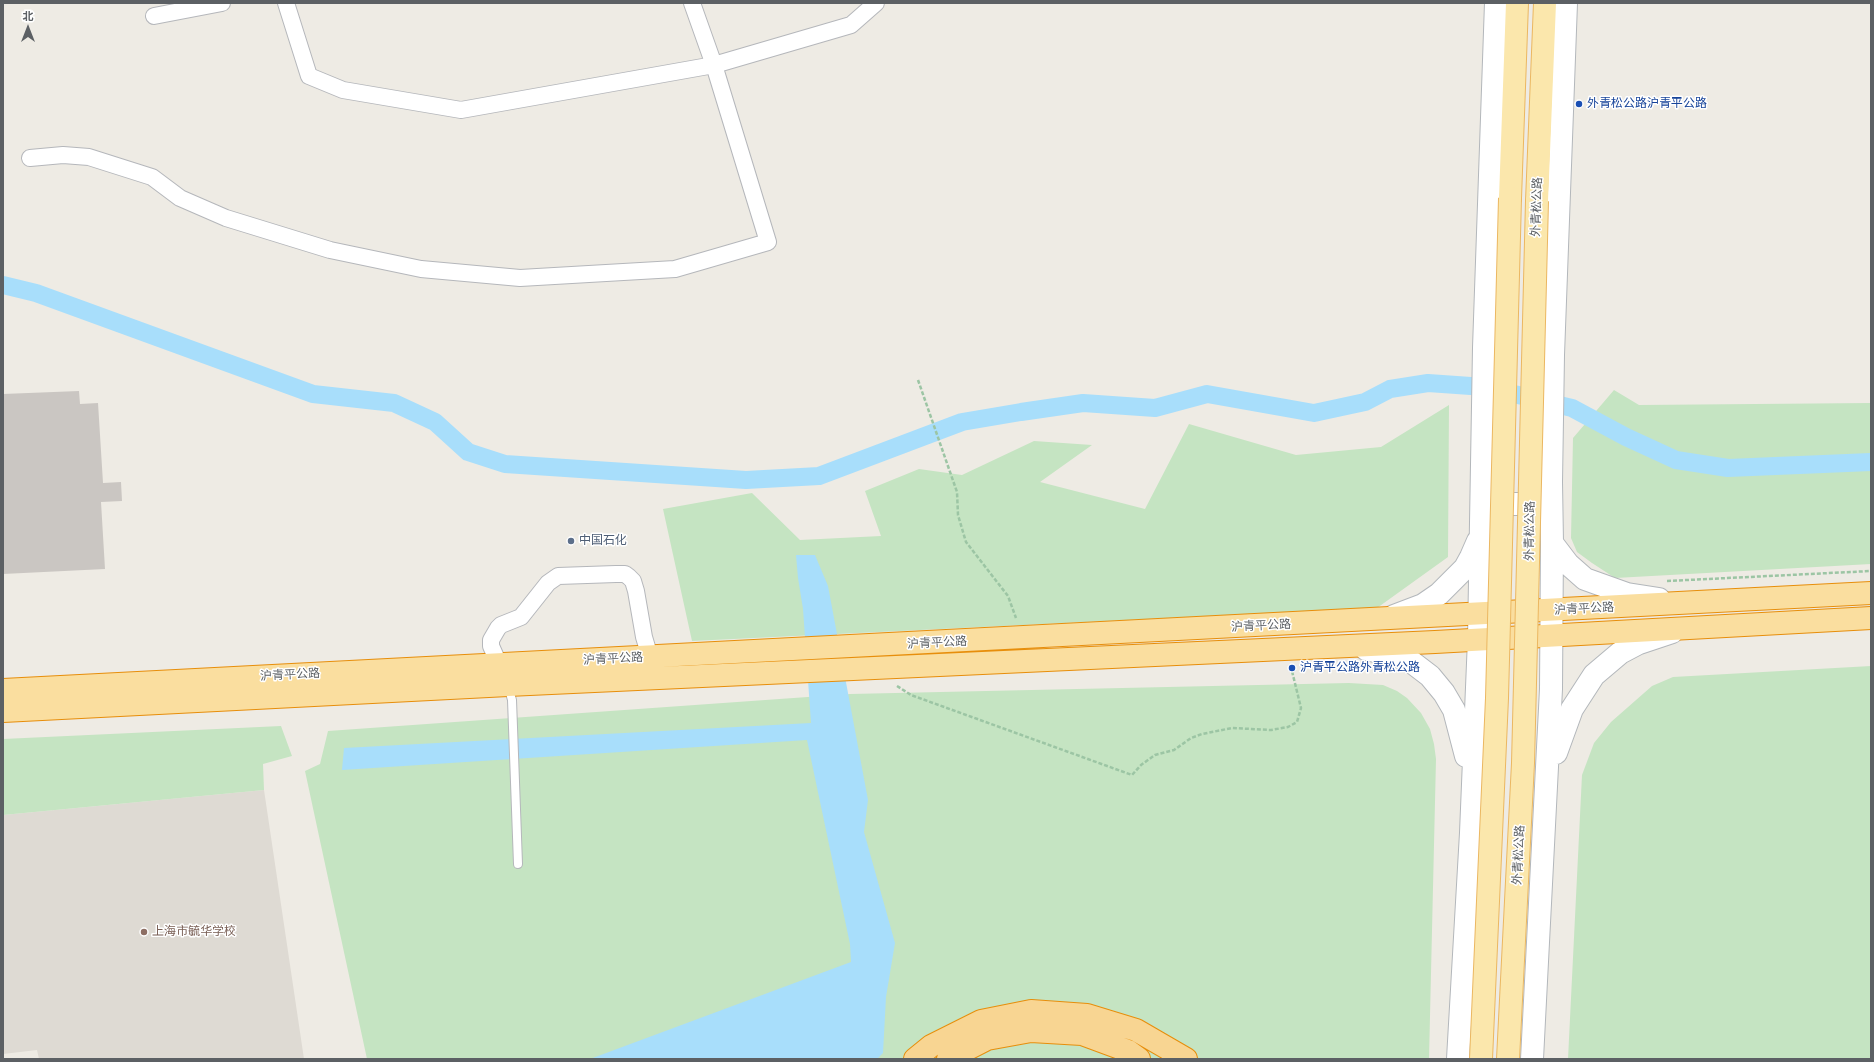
<!DOCTYPE html>
<html>
<head>
<meta charset="utf-8">
<style>
  body { margin:0 }
  #map { position:relative; width:1874px; height:1062px; overflow:hidden; background:#eeebe4; font-family:"Noto Sans","Noto Sans SC",sans-serif }
  canvas { display:block }
  .frame { position:absolute; inset:0; border:4px solid #5c6064; pointer-events:none }
  .north { position:absolute; left:8px; top:8px; width:40px; height:40px; -webkit-text-stroke:3px #fff; paint-order:stroke; rotate:0deg; font-size:11px; font-weight:700; line-height:16px; text-align:center; color:#5c6064 }
  .north::after { content:''; display:block; margin:auto; width:14px; height:18px; background:#5c6064; clip-path:polygon(50% 0,100% 100%,50% 72%,0 100%) }
</style>
</head>
<body>
<div id="map">
<canvas width="1874" height="1062"></canvas>
<div class="frame"></div>
<div class="north">北</div>
</div>
<script>
const ctx = document.querySelector('canvas').getContext('2d');
ctx.lineJoin = 'round';
function paint(path, color) { ctx.fillStyle = color; ctx.fill(path, 'evenodd'); }
const shape = rows => new Path2D(rows.map(r => 'M' + r).join(''));
function trace(path, color, width, dash) { ctx.strokeStyle = color; ctx.lineWidth = width; ctx.lineCap = dash ? 'butt' : 'round'; ctx.setLineDash(dash || []); ctx.stroke(path); }
function drawText(font, color, halo, rows, align = 'center') {
  ctx.font = font + ' "Noto Sans","Noto Sans SC",sans-serif'; ctx.lineWidth = 3; ctx.setLineDash([]); ctx.textBaseline = 'middle'; ctx.strokeStyle = halo; ctx.fillStyle = color; for (const [text, x, y, turn = 0] of rows) {
    ctx.save(); ctx.translate(x, y); ctx.rotate((+turn || 0) * Math.PI / 180); ctx.textAlign = isNaN(turn) ? turn : align; if (halo) ctx.strokeText(text, 0, 0); ctx.fillText(text, 0, 0); ctx.restore();
  }
}
paint(shape([
  [264,790,304,1059,39,1059,37,1050,3,1054,3,815]
]), '#dedad3');
paint(shape([
  [1614,390,1639,405,1871,403,1871,564,1615,578,1592,563,1577,552,1571,538,1573,438],
  [1449,405,1448,557,1377,608,692,641,663,509,752,493,800,540,881,536,865,491,919,469,962,475,1034,441,1092,445,1040,482,1145,509,1189,424,1296,455,1381,447],
  [1871,666,1871,1059,1568,1059,1582,775,1594,743,1611,722,1652,686,1673,677],
  [1349,683,1383,685,1397,691,1407,698,1421,713,1430,729,1434,744,1436,759,1429,1059,367,1059,305,771,320,764,328,731,850,694],
  [281,726,292,756,263,764,264,790,3,815,3,739]
]), '#c5e4c2');
paint(shape([
  [796,555,815,555,828,586,868,800,864,832,895,943,886,997,883,1053,877,1059,590,1059,851,962,850,944,807,740,342,770,344,748,811,723,803,609,798,578]
]), '#a8defb');
trace(shape([
  [3,285,36,293,313,394,394,403,435,422,468,452,505,464,746,480,819,476,962,422,1021,412,1083,403,1155,408,1207,394,1314,413,1365,402,1390,389,1428,383,1485,387,1572,408,1626,437,1676,460,1728,468,1871,462]
]), '#a8defb', 18);
paint(shape([
  [79,391,80,404,98,403,103,483,121,482,122,501,101,502,105,569,3,574,3,394]
]), '#cac6c2');
const service = shape([
  [508,686,512,700,518,864]
]);
const minor = shape([
  [286,3,309,76,343,90,461,110,714,65,851,25,876,3],
  [154,16,222,3],
  [30,158,63,155,89,157,152,177,180,198,226,218,330,250,421,269,520,278,675,269,768,242,714,65,692,3],
  [503,673,491,646,491,640,498,628,501,625,521,617,548,583,558,576,616,574,625,574,629,577,633,581,636,591,644,637,650,657]
]);
const secondary = shape([
  [1488,490,1498,500,1513,504,1528,504,1538,499,1545,492],
  [1552,543,1568,564,1585,579,1627,594,1659,599],
  [1394,616,1423,605,1439,594,1465,568,1471,557,1478,541],
  [1366,649,1398,656,1413,663,1430,676,1444,693,1454,710,1466,756],
  [1556,753,1572,709,1594,675,1620,653,1639,643,1672,632],
  [1458,1059,1471,833,1479,639,1484,348,1496,3],
  [1532,1059,1551,689,1552,543,1551,482,1553,355,1566,3]
]);
const primary = shape([
  [1510,198,1517,3],
  [1537,201,1545,3]
]);
const trunk = shape([
  [3,690,1871,593],
  [3,711,508,685,1435,642,1871,618]
]);
const motorway = shape([
  [915,1059,931,1046,981,1021,1031,1011,1087,1015,1136,1030,1186,1059],
  [948,1059,987,1039,1031,1031,1082,1034,1128,1051,1139,1059]
]);
trace(service, '#b5b7bb', 10);
trace(minor, '#b5b7bb', 18);
trace(secondary, '#b3b7bb', 24);
trace(primary, '#ebb761', 24);
trace(trunk, '#e78e0b', 24);
trace(motorway, '#e78e0b', 24);
trace(shape([
  [918,380,957,492,958,515,966,542,1008,596,1016,618],
  [1667,581,1871,571],
  [897,686,911,695,1132,775,1141,765,1155,755,1174,750,1191,738,1202,734,1232,728,1271,730,1288,727,1297,722,1301,708,1291,667]
]), '#9cc5a4', 2.5, [4, 2]);
trace(service, '#fff', 8);
trace(minor, '#fff', 16);
trace(secondary, '#fff', 22);
trace(primary, '#fbe7ac', 22);
trace(trunk, '#fade9f', 22);
trace(motorway, '#f8d592', 22);
const primaryBridge = shape([
  [1481,1059,1497,698,1510,198],
  [1508,1059,1523,763,1537,201]
]);
trace(primaryBridge, '#ebb761', 24, []);
trace(primaryBridge, '#fbe7ac', 22);
for (const [x, y, r, color] of [
  [1579,104,4,"#1a4fb4"],
  [571,541,4,"#5c6f8a"],
  [1292,668,4,"#1a4fb4"],
  [144,932,4,"#8d6e63"]
]) { const dot = new Path2D(); dot.arc(x, y, r, 0, 2 * Math.PI); ctx.fillStyle = color; ctx.fill(dot); trace(dot, '#fff', 1.5); }
drawText('12px', '#164399', '#fff', [
  ["外青松公路沪青平公路",1587,104],
  ["沪青平公路外青松公路",1300,668]
], 'left');
drawText('12px', '#5c6064', '#fff', [
  ["外青松公路",1537,207,-88],
  ["外青松公路",1530,531,-89],
  ["沪青平公路",1584,609,-3],
  ["沪青平公路",1261,626,-3],
  ["沪青平公路",937,643,-3],
  ["沪青平公路",613,659,-3],
  ["沪青平公路",290,675,-3],
  ["外青松公路",1519,855,-87]
]);
drawText('12px', '#4e5e75', '#fff', [
  ["中国石化",579,541]
], 'left');
drawText('12px', '#785e54', '#fff', [
  ["上海市毓华学校",152,932]
], 'left');
</script>
</body>
</html>
